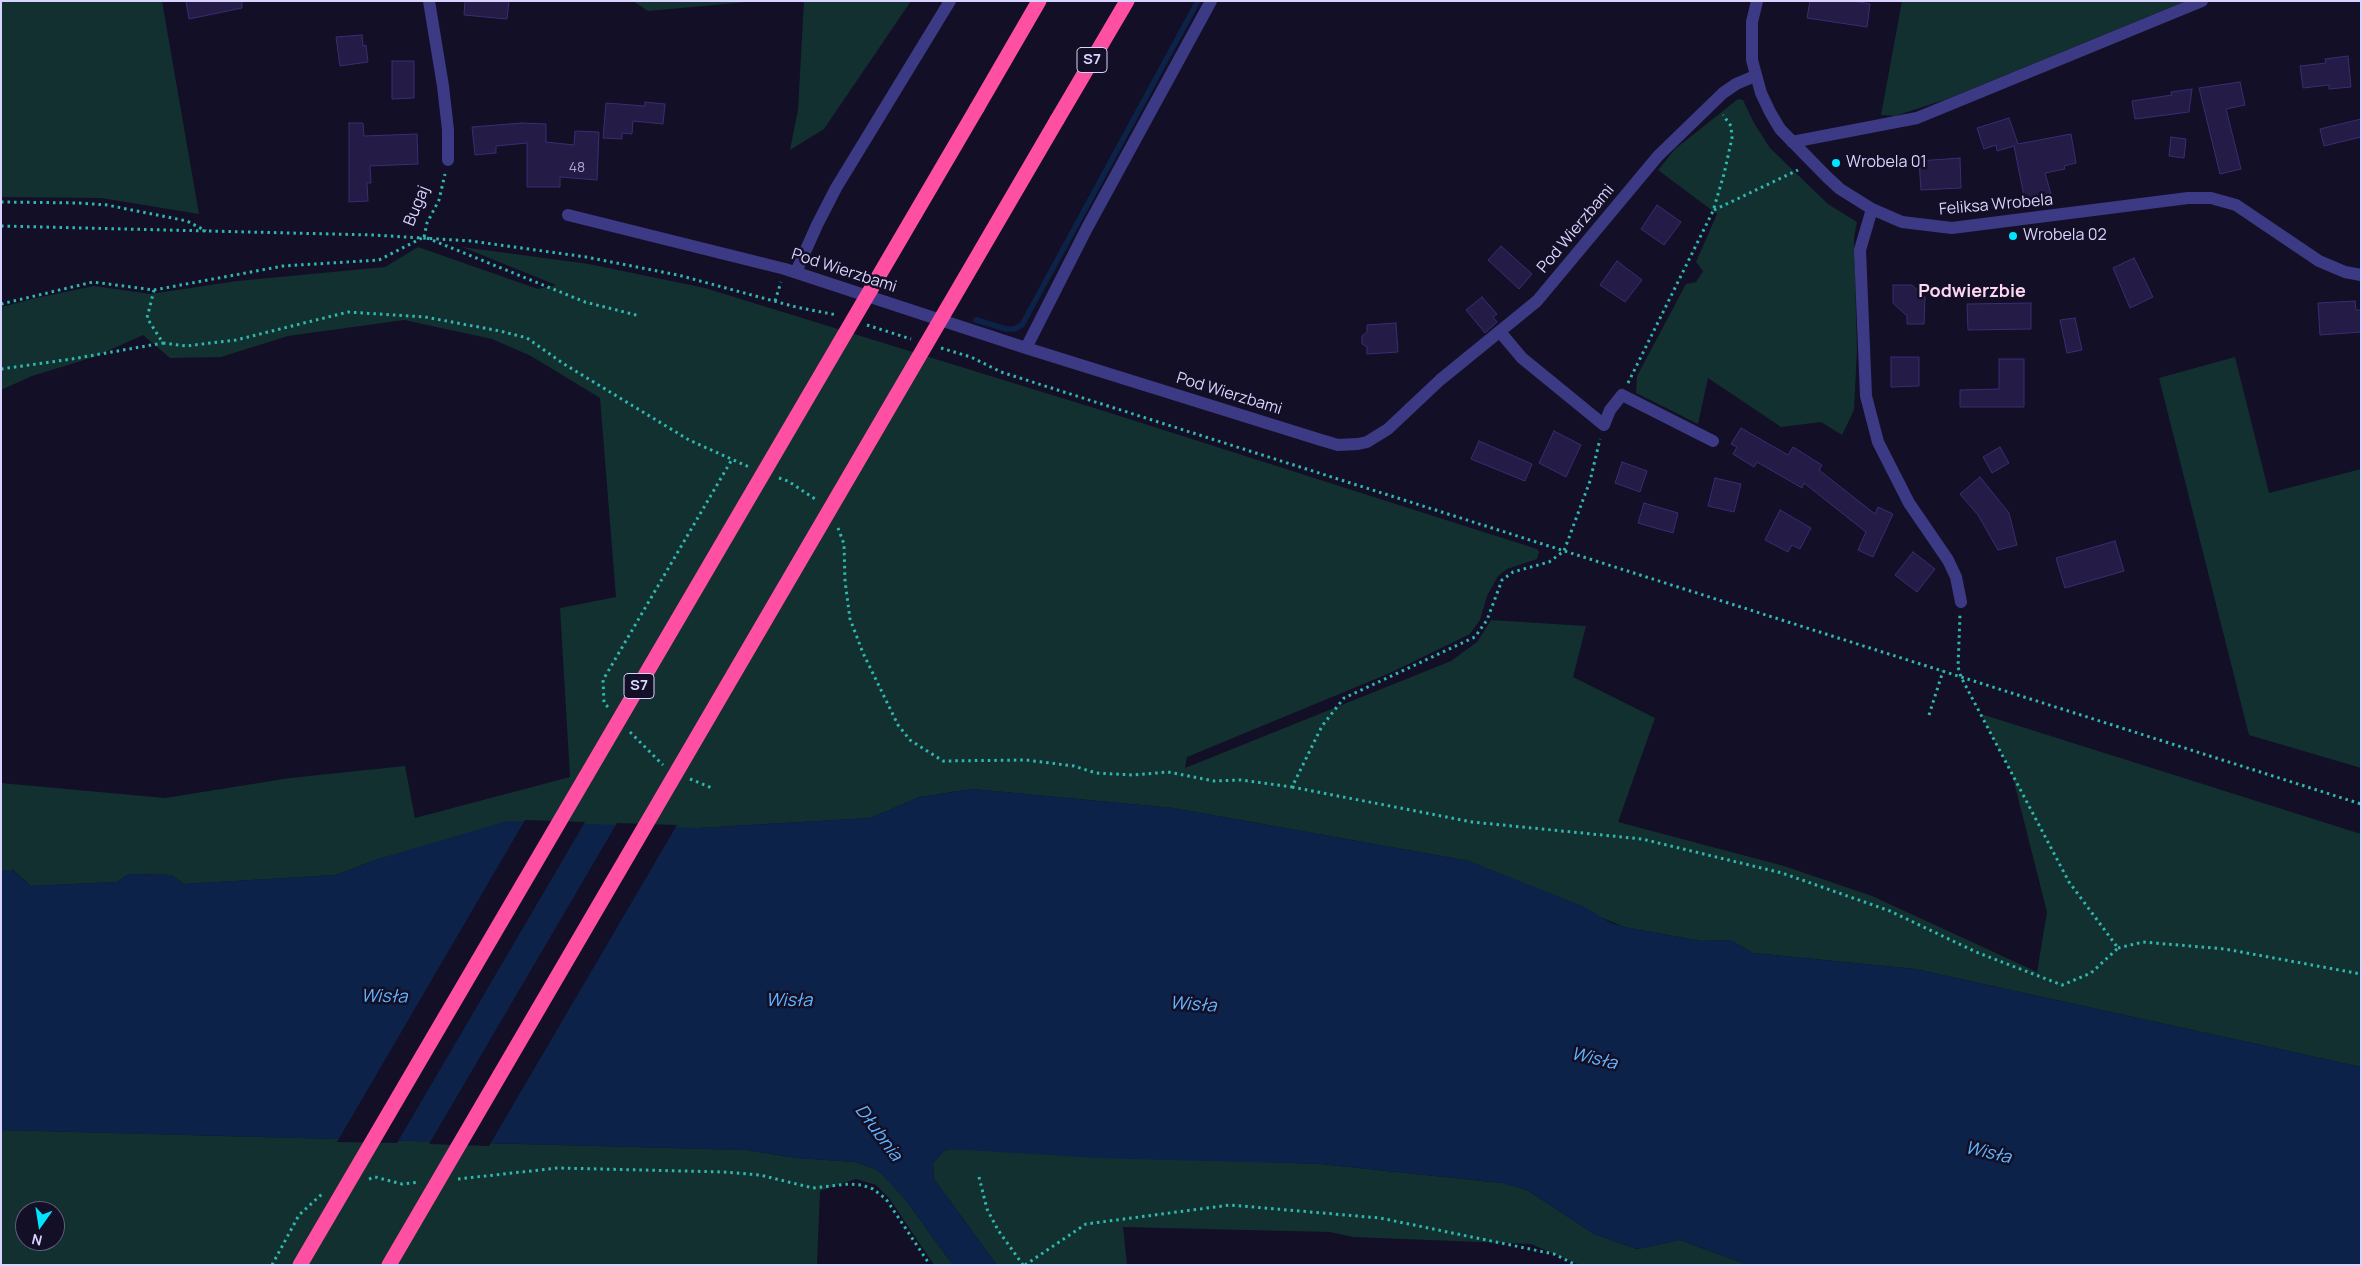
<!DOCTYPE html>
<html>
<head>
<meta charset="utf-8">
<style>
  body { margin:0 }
  #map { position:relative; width:2362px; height:1266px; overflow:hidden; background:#130f26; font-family:Manrope,sans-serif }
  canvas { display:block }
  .frame { position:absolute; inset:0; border:2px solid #d9d4ff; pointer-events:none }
  .north { position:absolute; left:15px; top:1201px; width:50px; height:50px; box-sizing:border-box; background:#130f26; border:1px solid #625e7d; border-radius:50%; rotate:193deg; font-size:14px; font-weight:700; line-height:20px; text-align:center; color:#d9d4ff }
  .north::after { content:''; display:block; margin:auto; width:18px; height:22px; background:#00e5ff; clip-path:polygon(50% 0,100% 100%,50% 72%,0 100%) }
</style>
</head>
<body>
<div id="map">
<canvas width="2362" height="1266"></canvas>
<div class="frame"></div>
<div class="north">N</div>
</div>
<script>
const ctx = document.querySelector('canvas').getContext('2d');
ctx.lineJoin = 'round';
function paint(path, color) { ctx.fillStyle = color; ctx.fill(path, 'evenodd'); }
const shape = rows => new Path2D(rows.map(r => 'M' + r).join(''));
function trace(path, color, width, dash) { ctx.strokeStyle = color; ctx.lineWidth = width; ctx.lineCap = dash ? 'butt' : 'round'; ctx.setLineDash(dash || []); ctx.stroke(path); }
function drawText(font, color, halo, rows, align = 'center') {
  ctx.font = font + ' Manrope,sans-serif'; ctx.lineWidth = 5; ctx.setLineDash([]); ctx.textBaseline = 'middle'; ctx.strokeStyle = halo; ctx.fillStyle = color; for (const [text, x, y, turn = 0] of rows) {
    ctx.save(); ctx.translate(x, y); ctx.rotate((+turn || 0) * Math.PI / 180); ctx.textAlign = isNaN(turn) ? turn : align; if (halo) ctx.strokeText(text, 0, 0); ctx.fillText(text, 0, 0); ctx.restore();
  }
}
paint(shape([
  [1,1,162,1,199,214,101,198,1,197],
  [633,1,759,1,648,11],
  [804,1,911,1,824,129,790,150,798,110],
  [1902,1,2186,1,1947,99,1895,116,1881,115],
  [1738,99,1743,100,1754,123,1770,148,1828,204,1857,222,1854,238,1857,350,1854,410,1842,435,1821,422,1781,427,1708,378,1698,424,1636,393,1637,376,1686,284,1696,282,1703,271,1696,262,1717,214,1658,170,1675,149],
  [418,247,538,289,556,285,462,247,589,264,705,288,1104,411,1537,549,1539,552,1537,559,1507,569,1498,576,1487,596,1480,620,1470,634,1390,673,1187,757,1185,768,1451,661,1477,642,1491,620,1586,626,1573,677,1655,718,1618,822,1784,866,1872,896,2037,972,2047,912,2012,774,1981,714,2361,834,2361,1067,1915,969,1753,953,1730,940,1701,941,1624,927,1469,861,1173,808,972,789,920,797,870,818,699,828,378,859,336,875,184,884,171,875,129,874,117,882,31,886,13,870,1,870,1,783,165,798,290,778,405,766,415,818,570,777,560,608,616,597,600,398,531,356,492,339,404,320,288,336,221,357,170,358,143,335,94,357,32,376,1,390,1,307,36,298,94,286,150,294,237,281,385,267],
  [2235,357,2269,493,2361,469,2361,768,2249,735,2159,378],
  [1,1130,746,1150,797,1158,855,1162,875,1169,882,1174,904,1198,953,1265,934,1265,889,1198,876,1185,856,1179,820,1191,817,1265,1,1265],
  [25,1211,55,1211,55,1241,25,1241],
  [951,1149,1320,1164,1502,1183,1527,1190,1594,1234,1637,1249,1680,1240,1748,1265,1580,1265,1531,1244,1353,1237,1330,1232,1123,1227,1127,1265,997,1265,934,1179,933,1163,944,1151]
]), '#12302f');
paint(shape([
  [972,789,1173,808,1469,861,1585,907,1611,923,1624,927,1701,941,1730,940,1753,953,1915,969,2361,1067,2361,1265,1748,1265,1680,1240,1638,1249,1594,1234,1527,1190,1502,1183,1320,1164,1096,1158,951,1149,944,1151,933,1163,934,1179,997,1265,953,1265,904,1198,882,1174,875,1169,855,1162,797,1158,746,1150,1,1130,1,870,12,870,31,886,117,882,129,874,171,875,184,884,336,875,378,859,507,821,699,828,870,818,920,797]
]), '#0c2248');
paint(shape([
  [525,820,585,822,397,1143,337,1142],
  [617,823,677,825,489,1146,429,1144]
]), '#130f26');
trace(shape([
  [976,320,1006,329,1014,329,1022,325,1198,1]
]), '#0c2248', 5.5);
const building = shape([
  [186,1,242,1,242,8,189,19,186,1],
  [465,1,509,1,507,19,464,15,465,1],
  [1810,1,1853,1,1870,4,1867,27,1807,18,1810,1],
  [362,35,363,46,366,45,368,62,340,66,336,37,362,35],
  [2348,56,2351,87,2329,89,2329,85,2303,88,2300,66,2326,63,2325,59,2348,56],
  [392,61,414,61,414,98,392,99,392,61],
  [2240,82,2245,105,2226,109,2241,169,2220,174,2199,88,2240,82],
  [2192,89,2189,112,2135,119,2132,101,2172,95,2171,92,2192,89],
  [645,102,665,104,663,124,633,121,632,134,622,133,622,139,603,138,606,103,645,106,645,102],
  [2009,118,2018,144,2071,134,2076,163,2064,166,2065,169,2045,173,2051,194,2025,201,2014,146,1997,151,1996,145,1984,149,1977,128,2009,118],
  [2361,119,2361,137,2324,146,2320,129,2361,119],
  [349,123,363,123,364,136,417,134,418,164,370,166,371,183,367,183,368,201,349,202,349,123],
  [522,123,546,124,546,142,574,145,575,131,599,132,597,180,560,177,560,187,527,187,527,143,496,146,496,153,475,155,472,127,522,123],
  [2171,137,2186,139,2184,158,2169,156,2171,137],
  [1960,158,1961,188,1921,190,1919,161,1960,158],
  [1657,205,1681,222,1664,245,1641,229,1657,205],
  [1501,246,1532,274,1519,289,1488,260,1501,246],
  [2134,258,2153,297,2130,308,2113,268,2134,258],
  [1617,261,1642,280,1625,302,1600,285,1617,261],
  [1893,285,1912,285,1925,297,1924,324,1907,324,1907,316,1893,303,1893,285],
  [1482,297,1497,314,1493,317,1497,322,1485,333,1466,310,1482,297],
  [2355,301,2356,310,2361,310,2361,332,2320,335,2318,303,2355,301],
  [2031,303,2031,329,1968,330,1967,304,2031,303],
  [2075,318,2082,350,2067,353,2060,320,2075,318],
  [1396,323,1398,352,1367,354,1367,347,1362,344,1362,336,1367,332,1367,325,1396,323],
  [1891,357,1919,357,1919,386,1891,387,1891,357],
  [1999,359,2024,359,2024,407,1960,407,1960,390,1999,389,1999,359],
  [1741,428,1788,455,1793,447,1822,465,1819,470,1875,514,1878,507,1893,514,1873,557,1858,550,1866,532,1804,483,1802,488,1757,462,1754,467,1733,454,1737,447,1731,444,1741,428],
  [1554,431,1581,445,1566,477,1539,463,1554,431],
  [1479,441,1532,464,1525,481,1471,459,1479,441],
  [2000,447,2009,463,1992,473,1983,457,2000,447],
  [1622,462,1647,471,1640,492,1615,483,1622,462],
  [1980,477,2009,513,2017,545,1998,550,1978,515,1960,494,1980,477],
  [1715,478,1741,484,1734,512,1708,506,1715,478],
  [1644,503,1678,513,1673,533,1638,523,1644,503],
  [1780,510,1811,528,1800,549,1792,545,1788,552,1765,540,1780,510],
  [2115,541,2124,571,2065,588,2056,558,2115,541],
  [1913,552,1935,569,1917,592,1895,575,1913,552]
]);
paint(building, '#241b47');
trace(building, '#3b2d73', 1);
trace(shape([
  [1,202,79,203,107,205,187,221,206,231],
  [1714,210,1798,170],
  [1,226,373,235,471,241,586,257,678,275,796,307,837,315],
  [424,237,427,223,439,200,445,174],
  [427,238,585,302,640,316],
  [154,290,147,318,163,343,186,346,236,340,348,312,425,317,500,331,527,338,564,364,689,440,749,467],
  [775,301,781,282],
  [1,304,93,282,154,290,283,266,379,260,422,238],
  [867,325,911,339],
  [941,348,971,357,1001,372,2361,804],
  [1,369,72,359,163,343],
  [1628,383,1713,211,1724,174,1732,138,1731,126,1723,115],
  [779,478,788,481,818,501],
  [838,528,844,544,845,581,850,619,863,653,898,725,910,740,943,761,1026,760,1074,766,1096,773,1133,775,1168,772,1214,781,1241,780,1292,787,1322,726,1344,698,1475,637,1487,620,1502,580,1513,572,1549,562,1564,551,1590,481,1600,439],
  [608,707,604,703,603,680,731,461],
  [1929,715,1943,671],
  [630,732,663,765],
  [690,779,712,788],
  [1292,787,1472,822,1642,839,1782,873,1890,911,1976,952,2062,985,2091,973,2118,948,2069,882,1961,677,1958,667,1960,615],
  [2118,948,2143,942,2225,949,2361,974],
  [979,1177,987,1209,998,1230,1023,1265],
  [369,1179,375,1177,402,1184,419,1182],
  [458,1179,558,1168,724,1172,760,1175,813,1188,849,1184,862,1185,873,1189,886,1199,930,1265],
  [272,1265,299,1215,323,1193],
  [1025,1265,1086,1224,1230,1205,1380,1218,1554,1254,1576,1265]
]), '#2fb8b0', 3, [2.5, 4]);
trace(shape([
  [429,1,443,86,448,130,448,160],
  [1757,1,1752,22,1752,60,1761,93,1770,112,1780,129,1827,177,1840,189,1872,209,1902,222,1952,228,2188,198,2211,198,2236,205,2319,261,2345,272,2361,275],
  [1792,142,1917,118,2202,1],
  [1872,209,1860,250,1866,396,1878,442,1909,503,1948,560,1956,577,1961,602],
  [568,215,785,269,1026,348,1321,440,1338,445,1358,444,1367,442,1388,429,1440,380,1537,301,1658,156,1723,93,1736,84,1755,76],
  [796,272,817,225,836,188,950,1],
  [1500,332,1522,358,1604,425,1610,410,1622,395,1713,441],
  [1026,348,1087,228,1211,1]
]), '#3d3a85', 12);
trace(shape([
  [977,108,1039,1],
  [1057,120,1127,1]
]), '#ff4fa3', 15);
trace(shape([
  [300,1265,977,108],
  [389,1265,1057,120]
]), '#ff4fa3', 15);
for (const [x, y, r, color] of [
  [1836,163,5,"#00e5ff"],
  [2013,236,5,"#00e5ff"]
]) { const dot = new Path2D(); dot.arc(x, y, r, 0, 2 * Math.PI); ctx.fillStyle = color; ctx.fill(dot); trace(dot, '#130f26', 2); }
drawText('14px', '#aca6d1', null, [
  ["48",577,168]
]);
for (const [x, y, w] of [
  [1092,60,30],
  [639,686,30]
]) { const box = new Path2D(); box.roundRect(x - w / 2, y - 12.5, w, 25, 4); ctx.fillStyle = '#130f26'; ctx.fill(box); trace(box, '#d9d4ff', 1); }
drawText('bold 15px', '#d9d4ff', null, [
  ["S7",1092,60],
  ["S7",639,686]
]);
drawText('16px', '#d9d4ff', '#130f26', [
  ["Wrobela 01",1846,163],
  ["Wrobela 02",2023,236]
], 'left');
drawText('16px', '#d9d4ff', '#130f26', [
  ["Feliksa Wrobela",1996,205,-5],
  ["Bugaj",417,206,-68],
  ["Pod Wierzbami",1576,229,-50],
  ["Pod Wierzbami",844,271,18],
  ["Pod Wierzbami",1229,394,17]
]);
drawText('bold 18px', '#ffd6f0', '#130f26', [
  ["Podwierzbie",1972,292]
]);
drawText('italic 18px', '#62b6ff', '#130f26', [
  ["Wisła",384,997,1],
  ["Wisła",789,1001],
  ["Wisła",1193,1005,4],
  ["Wisła",1594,1059,13],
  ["Dłubnia",878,1133,53],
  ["Wisła",1988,1153,13]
]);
</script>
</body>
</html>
